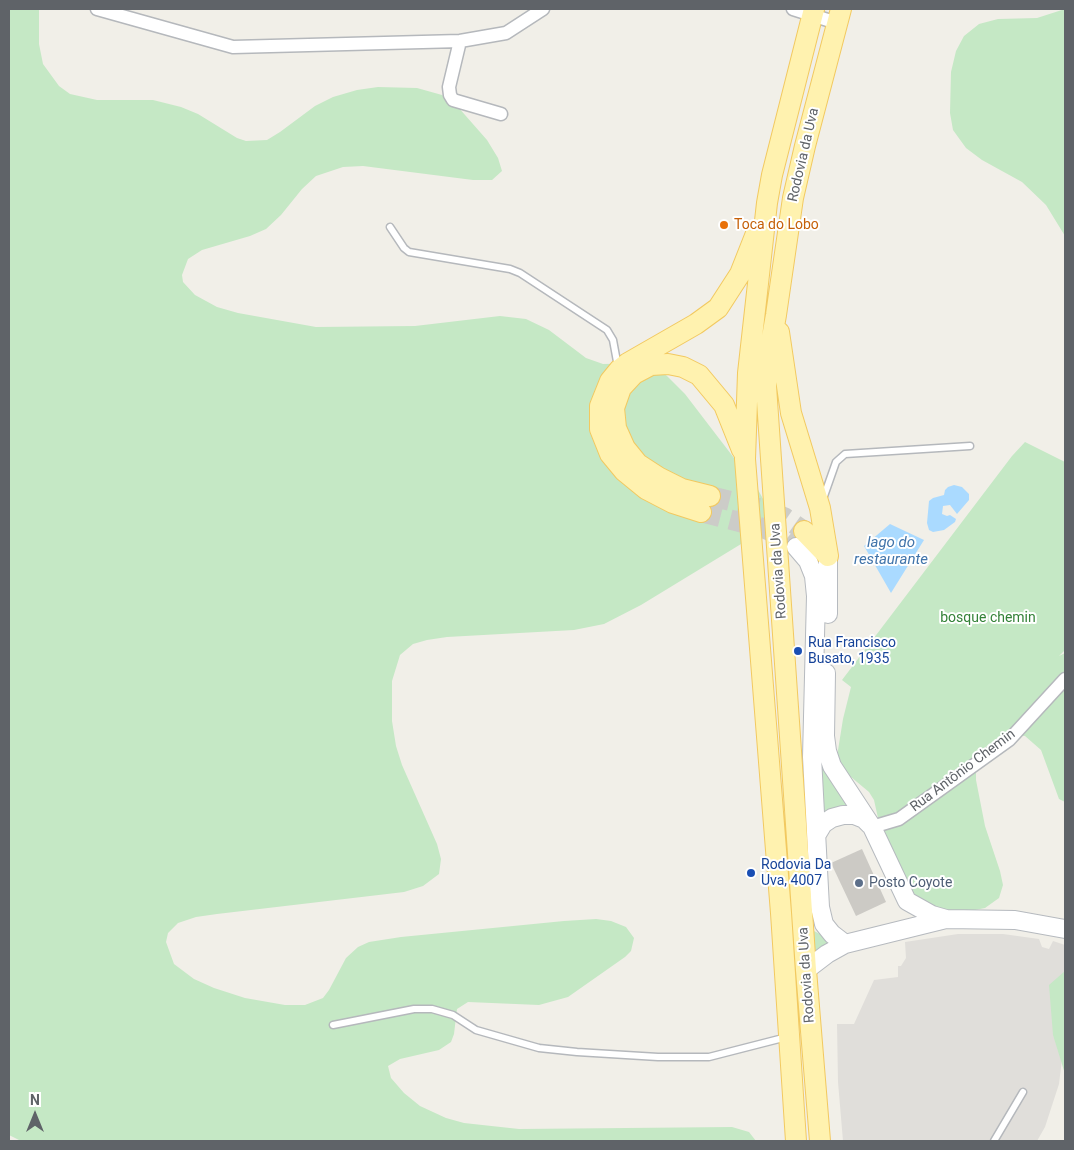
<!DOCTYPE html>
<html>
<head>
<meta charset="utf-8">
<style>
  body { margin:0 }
  #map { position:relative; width:1074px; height:1150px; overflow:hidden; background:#f1efe8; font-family:Roboto,sans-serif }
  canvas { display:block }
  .frame { position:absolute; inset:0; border:10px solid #5f6368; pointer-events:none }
  .north { position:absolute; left:10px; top:1090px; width:50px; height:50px; -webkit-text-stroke:4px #fff; paint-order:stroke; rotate:0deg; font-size:14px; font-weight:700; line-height:20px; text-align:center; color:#5f6368 }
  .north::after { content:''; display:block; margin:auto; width:18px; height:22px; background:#5f6368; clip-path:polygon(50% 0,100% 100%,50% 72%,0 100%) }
</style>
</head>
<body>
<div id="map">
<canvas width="1074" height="1150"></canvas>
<div class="frame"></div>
<div class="north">N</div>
</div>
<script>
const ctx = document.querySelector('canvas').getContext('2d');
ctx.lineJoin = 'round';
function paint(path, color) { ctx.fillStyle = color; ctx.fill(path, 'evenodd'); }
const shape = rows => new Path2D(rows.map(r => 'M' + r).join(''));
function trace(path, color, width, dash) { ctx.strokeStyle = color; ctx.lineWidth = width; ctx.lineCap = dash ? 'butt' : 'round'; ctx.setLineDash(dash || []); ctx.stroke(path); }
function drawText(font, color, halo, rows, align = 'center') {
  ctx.font = font + ' Roboto,sans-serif'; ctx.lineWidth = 4; ctx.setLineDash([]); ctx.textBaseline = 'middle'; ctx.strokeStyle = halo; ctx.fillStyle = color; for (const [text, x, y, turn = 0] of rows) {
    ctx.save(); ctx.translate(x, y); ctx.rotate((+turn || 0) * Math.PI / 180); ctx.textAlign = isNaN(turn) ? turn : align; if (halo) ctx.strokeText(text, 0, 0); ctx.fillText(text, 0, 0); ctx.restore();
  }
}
paint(shape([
  [958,934,1003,934,1039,939,1042,947,1049,949,1053,941,1065,945,1065,1034,1059,1084,1045,1127,1037,1141,843,1141,838,1082,837,1024,854,1024,874,980,898,977,898,966,901,966,906,958,905,942]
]), '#e0deda');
paint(shape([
  [9,9,39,9,39,44,43,64,59,86,70,94,97,100,153,100,181,107,198,114,237,138,246,141,267,140,280,132,315,106,333,97,357,90,378,87,417,88,442,95,458,107,487,140,498,158,502,171,492,180,473,180,363,166,343,167,316,176,302,189,281,215,266,229,250,236,202,250,188,259,182,275,183,282,195,295,217,307,238,313,316,327,415,326,500,316,526,319,549,330,586,358,603,364,641,363,656,368,667,376,685,394,757,488,767,506,767,519,758,531,746,541,641,605,604,624,574,630,447,637,427,640,413,644,400,655,392,681,392,721,396,746,402,765,437,844,441,859,439,874,423,886,404,892,217,914,196,917,178,923,168,933,166,942,174,964,194,979,214,988,245,998,285,1005,305,1005,323,998,329,990,346,958,358,947,369,942,401,937,564,921,596,919,611,921,626,927,634,938,631,951,625,957,568,997,539,1005,468,1002,457,1009,454,1034,451,1042,439,1050,400,1059,388,1066,391,1078,404,1093,420,1106,446,1118,464,1123,519,1129,732,1127,749,1132,756,1141,21,1141,9,1135],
  [1065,9,1065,236,1046,205,1022,182,982,160,966,148,953,130,950,113,951,72,956,51,964,36,979,24,998,19,1037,18],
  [1025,442,1065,462,1065,650,1059,656,1065,653,1065,802,1059,799,1041,750,1025,736,1010,735,999,739,984,748,976,761,976,780,985,826,1000,871,1003,885,999,898,985,908,965,912,945,913,892,890,883,873,880,858,878,818,874,800,869,792,851,777,835,769,843,719,851,687,842,680,1012,456],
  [821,763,852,805,821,814],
  [810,929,832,940,811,954],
  [1065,971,1065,1074,1053,1035,1049,985]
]), '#c5e8c5');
paint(shape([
  [954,485,962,487,969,494,969,500,957,514,950,505,943,506,942,514,947,516,950,515,956,519,955,522,944,530,933,532,929,530,927,523,929,501,933,498,944,495,945,490,948,487],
  [890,524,924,540,891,593,864,546]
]), '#aadaff');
paint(shape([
  [862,849,886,902,856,916,831,863]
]), '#cccac5');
trace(shape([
  [710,496,763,509,784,517,804,531],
  [701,512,763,528,784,537,796,547]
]), '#ccccc8', 20, [20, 10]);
const lane = shape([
  [390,227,404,248,409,252,510,269,520,273,607,330,613,340,618,367],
  [823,499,836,462,845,454,970,446],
  [333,1025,414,1009,432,1009,453,1015,476,1030,539,1048,577,1052,658,1057,709,1057,787,1037],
  [994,1141,1023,1092]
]);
const street = shape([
  [97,9,233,47,460,41,506,33,543,9],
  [793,9,837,23],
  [460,41,449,87,450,95,453,100,501,114],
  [872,827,899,819,1009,740,1065,679]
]);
const secondary = shape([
  [796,547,808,561,814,576,816,596,812,757,820,907,824,924,832,934,845,944],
  [828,614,828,556],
  [826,673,825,736,827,751,832,766,872,827,907,901,932,915,946,919],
  [817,834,823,824,832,818,843,815,854,815,864,819,870,825],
  [806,970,827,954,845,944,946,919,1015,920,1065,929]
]);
const primary = shape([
  [779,332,791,413,820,508,828,556],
  [710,496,682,489,658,477,638,464,625,448,616,428,614,408,621,388,634,374,651,365,668,364,683,367,699,375,724,405,742,450],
  [701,512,673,503,646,489,624,471,610,454,600,429,600,406,610,381,619,370,628,363,696,324,718,308,740,274,757,231],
  [804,531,828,556],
  [796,1141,781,913,745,459,748,373,767,203,772,175,814,9],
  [820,1141,806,970,766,386,768,360,776,315,793,198,805,146,841,9]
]);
trace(lane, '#b5b8bc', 9);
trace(street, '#b5b8bc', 15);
trace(secondary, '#b6babf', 20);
trace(primary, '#f2c960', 22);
trace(lane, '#fff', 6);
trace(street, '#fff', 12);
trace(secondary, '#fff', 18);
trace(primary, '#fff2af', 20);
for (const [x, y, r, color] of [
  [724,225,5,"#e8710a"],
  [798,651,5,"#1a4fb4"],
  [751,873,5,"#1a4fb4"],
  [859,883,5,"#5c6f8a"]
]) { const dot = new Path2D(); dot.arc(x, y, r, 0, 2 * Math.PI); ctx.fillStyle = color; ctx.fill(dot); trace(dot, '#fff', 2); }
drawText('14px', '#5f6368', '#fff', [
  ["Rodovia da Uva",804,155,-77],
  ["Rodovia da Uva",779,571,-94],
  ["Rua Antônio Chemin",963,771,-37],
  ["Rodovia da Uva",807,975,-94]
]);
drawText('14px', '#c56008', '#fff', [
  ["Toca do Lobo",734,225]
], 'left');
drawText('14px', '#348238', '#fff', [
  ["bosque chemin",988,618]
]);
drawText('14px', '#164399', '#fff', [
  ["Rua Francisco",808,643],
  ["Busato, 1935",808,659],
  ["Rodovia Da",761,865],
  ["Uva, 4007",761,881]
], 'left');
drawText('14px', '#4e5e75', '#fff', [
  ["Posto Coyote",869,883]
], 'left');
drawText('italic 15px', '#4174aa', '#fff', [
  ["lago do",891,543],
  ["restaurante",891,560]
]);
</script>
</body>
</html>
